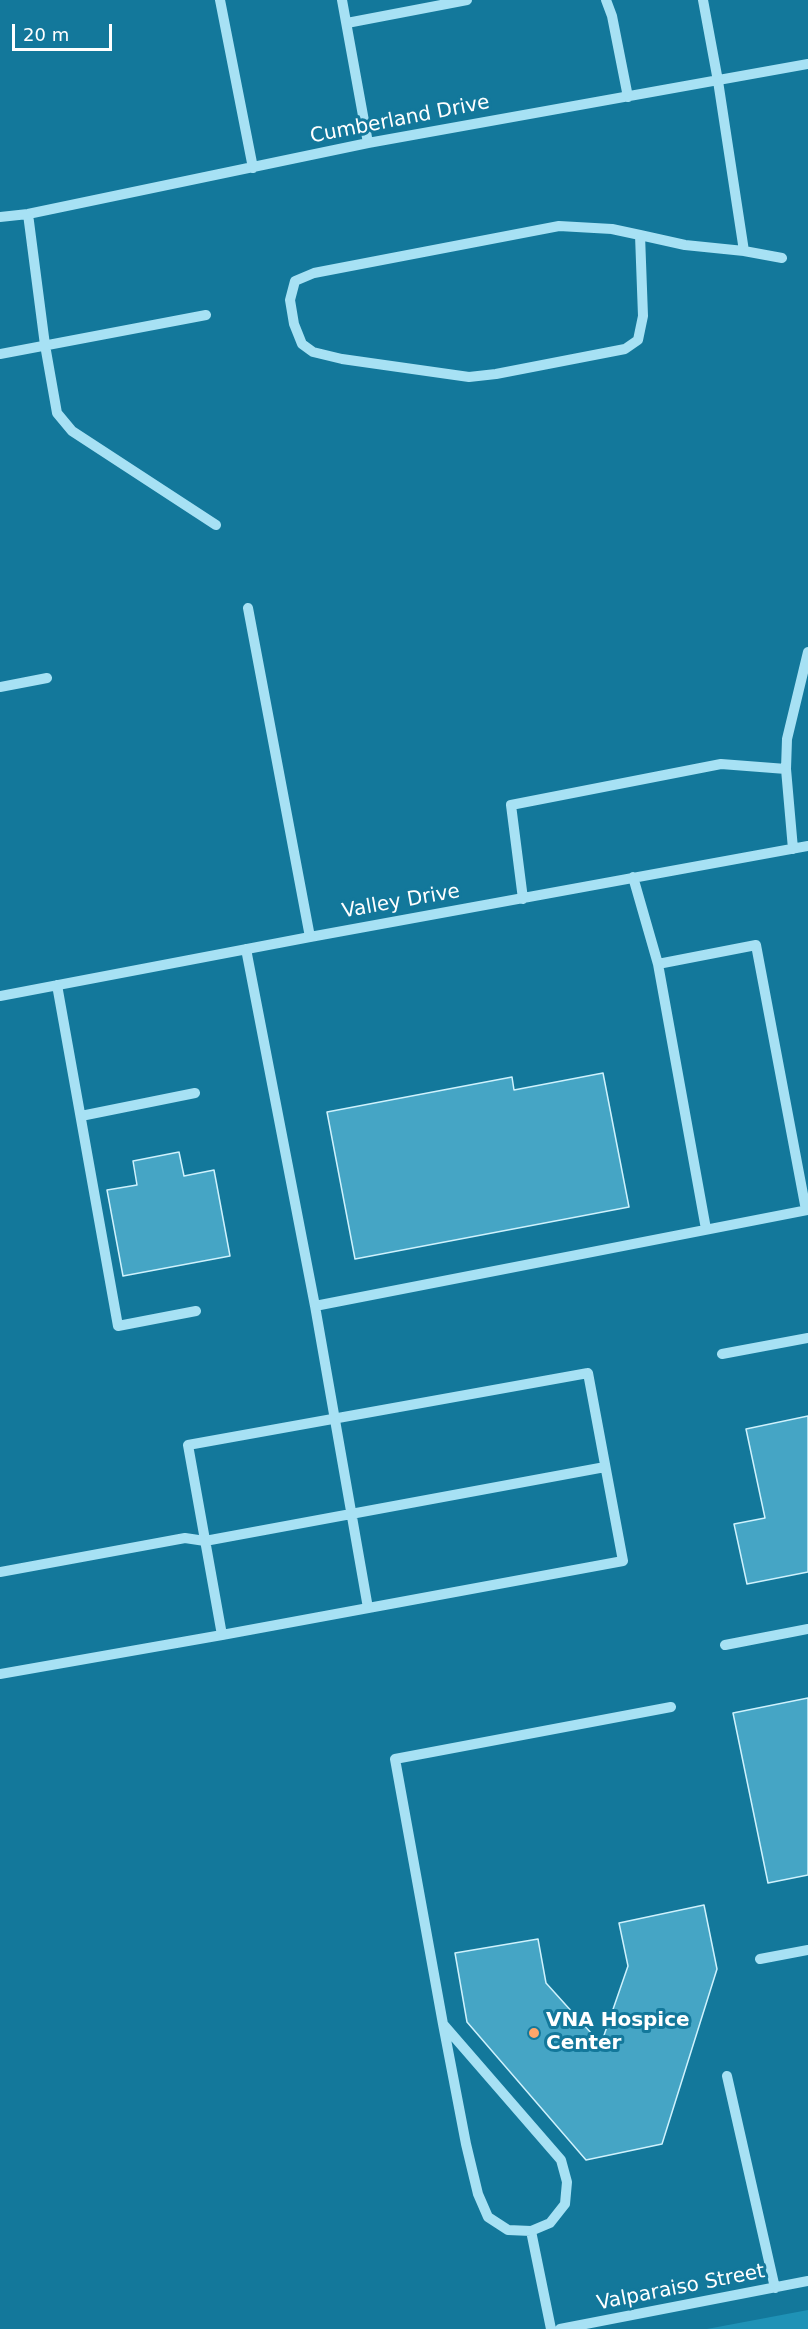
<!DOCTYPE html>
<html>
<head>
<meta charset="utf-8">
<style>
  body { margin:0 }
  #map { position:relative; width:808px; height:2329px; overflow:hidden; background:#13789b; font-family:"DejaVu Sans",sans-serif }
  canvas { display:block }
  .scale { position:absolute; left:12px; top:24px; width:100px; height:27px; box-sizing:border-box; border:3px solid #fff; border-top:0; padding-left:8px; font-size:18px; line-height:21px; white-space:nowrap; color:#fff; -webkit-text-stroke:4px #13789b; paint-order:stroke }
</style>
</head>
<body>
<div id="map">
<canvas width="808" height="2329"></canvas>
<div class="scale">20 m</div>
</div>
<script>
const ctx = document.querySelector('canvas').getContext('2d');
ctx.lineJoin = 'round';
function paint(path, color) { ctx.fillStyle = color; ctx.fill(path, 'evenodd'); }
const shape = rows => new Path2D(rows.map(r => 'M' + r).join(''));
function trace(path, color, width, dash) { ctx.strokeStyle = color; ctx.lineWidth = width; ctx.lineCap = dash ? 'butt' : 'round'; ctx.setLineDash(dash || []); ctx.stroke(path); }
function drawText(font, color, halo, rows, align = 'center') {
  ctx.font = font + ' "DejaVu Sans",sans-serif'; ctx.lineWidth = 6; ctx.setLineDash([]); ctx.textBaseline = 'middle'; ctx.strokeStyle = halo; ctx.fillStyle = color; for (const [text, x, y, turn = 0] of rows) {
    ctx.save(); ctx.translate(x, y); ctx.rotate((+turn || 0) * Math.PI / 180); ctx.textAlign = isNaN(turn) ? turn : align; if (halo) ctx.strokeText(text, 0, 0); ctx.fillText(text, 0, 0); ctx.restore();
  }
}
paint(shape([
  [808,2310,808,2329,707,2329]
]), '#1f92b6');
const building = shape([
  [603,1073,629,1207,355,1259,327,1112,512,1077,514,1090,603,1073],
  [179,1152,184,1176,214,1170,230,1256,123,1276,107,1190,137,1185,133,1161,179,1152],
  [808,1416,808,1572,747,1584,734,1524,765,1518,746,1429,808,1416],
  [808,1698,808,1875,768,1883,733,1713,808,1698],
  [704,1905,717,1969,662,2144,586,2160,467,2022,455,1953,538,1939,546,1983,601,2044,628,1966,619,1923,704,1905]
]);
paint(building, '#45a5c5');
trace(building, '#cff2fd', 1.5);
trace(shape([
  [220,0,253,168],
  [342,0,368,143],
  [606,0,612,16,628,97],
  [347,23,467,0],
  [28,214,45,345,57,413,72,431,216,525],
  [0,217,28,214,368,143,808,64],
  [640,235,643,316,638,340,625,349,496,374,469,377,342,359,313,352,302,344,294,324,290,300,295,281,314,273,559,226,612,229,640,235,685,245,744,251,718,81,703,0],
  [744,251,782,258],
  [0,354,206,315],
  [248,608,310,937],
  [0,687,47,678],
  [786,769,787,739,808,652],
  [633,877,658,964,706,1229],
  [523,899,511,805,721,764,786,769,793,849],
  [246,949,315,1306,808,1210],
  [658,964,756,945,806,1210],
  [57,985,118,1326,196,1311],
  [0,996,310,937,808,846],
  [81,1116,195,1093],
  [315,1306,368,1608],
  [722,1354,808,1338],
  [588,1373,623,1561,222,1635,188,1445,588,1373],
  [0,1572,185,1538,205,1541,605,1467],
  [725,1645,808,1629],
  [0,1674,222,1635],
  [760,1959,808,1950],
  [443,2024,561,2160,567,2182,565,2204,550,2223,531,2231,508,2230,488,2217,478,2194,466,2144,443,2024,395,1759,671,1707],
  [727,2076,775,2288],
  [531,2231,551,2329],
  [560,2329,808,2281]
]), '#a7e1f4', 10);
for (const [x, y, r, color] of [
  [534,2033,6,"#ffa66a"]
]) { const dot = new Path2D(); dot.arc(x, y, r, 0, 2 * Math.PI); ctx.fillStyle = color; ctx.fill(dot); trace(dot, '#13789b', 2); }
drawText('20px', '#fff', '#13789b', [
  ["Cumberland Drive",400,120,-11],
  ["Valley Drive",401,902,-10],
  ["Valparaiso Street",681,2288,-11]
]);
drawText('bold 20px', '#fff', '#13789b', [
  ["VNA Hospice",546,2021],
  ["Center",546,2044]
], 'left');
</script>
</body>
</html>
